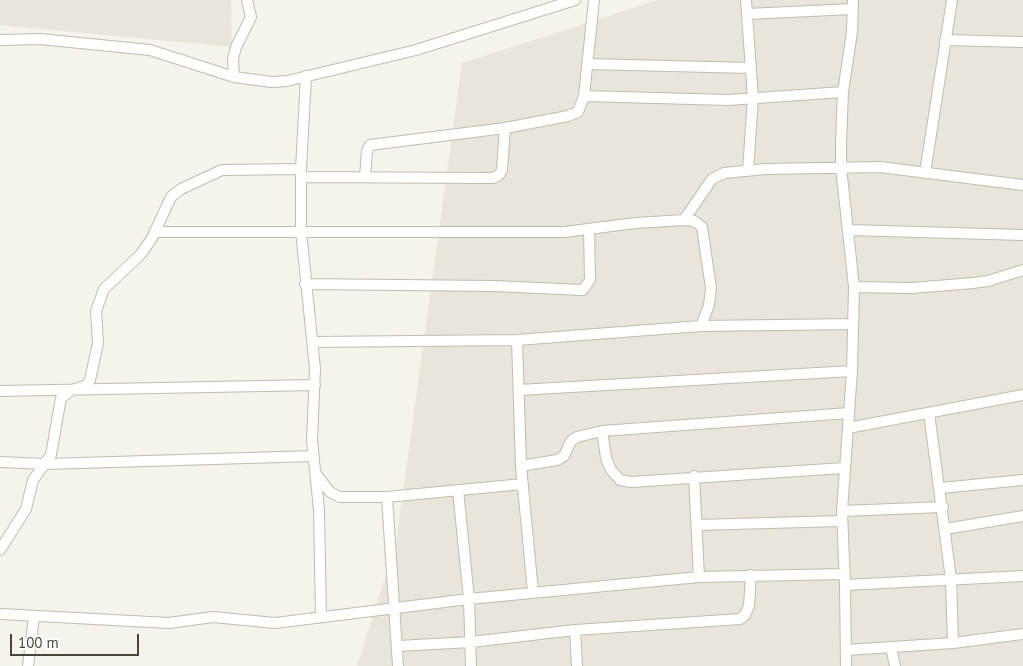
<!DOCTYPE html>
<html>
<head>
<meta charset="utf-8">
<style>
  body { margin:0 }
  #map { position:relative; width:1023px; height:666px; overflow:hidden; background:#f6f3ec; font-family:"PT Sans",sans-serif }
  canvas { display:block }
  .scale { position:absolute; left:10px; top:634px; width:129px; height:22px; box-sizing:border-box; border:2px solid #4b4439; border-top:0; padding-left:6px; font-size:15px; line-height:18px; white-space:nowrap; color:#4b4439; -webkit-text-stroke:4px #fff; paint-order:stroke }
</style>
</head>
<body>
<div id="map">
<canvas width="1023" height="666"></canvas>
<div class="scale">100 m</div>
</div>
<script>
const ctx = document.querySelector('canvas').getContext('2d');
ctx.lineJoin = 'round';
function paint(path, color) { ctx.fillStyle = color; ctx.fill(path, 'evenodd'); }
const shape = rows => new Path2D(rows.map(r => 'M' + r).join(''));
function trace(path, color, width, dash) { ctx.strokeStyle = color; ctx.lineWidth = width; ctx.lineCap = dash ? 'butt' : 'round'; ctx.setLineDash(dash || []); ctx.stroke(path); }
paint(shape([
  [0,0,231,0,232,47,0,25],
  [658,0,1023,0,1023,666,357,666,396,543,462,63]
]), '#eae5da');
const minor = shape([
  [746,0,753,98,748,171],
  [747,14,852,9],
  [0,40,40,39,150,50,234,77,272,82,287,81,416,50,575,0],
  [945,40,1023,42],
  [588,64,750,68],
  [306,76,301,169,301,231,315,369,312,440,319,510,321,617],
  [234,77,233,59,236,47,251,17,247,0],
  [584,96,728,100,843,92],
  [925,173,952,0],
  [301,177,493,178,499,175,502,170,505,128],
  [365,177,367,151,370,145,505,128,568,116,578,112,584,96,594,0],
  [684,220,712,179,724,173,766,169,880,167,1023,185],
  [849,230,1023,235],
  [154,232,564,232,636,223,684,220,694,221,702,227,711,288,709,305,701,326],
  [305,284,493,286,583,290,590,280,589,229],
  [854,287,912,288,973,283,988,281,1023,270],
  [517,340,521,466,533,592],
  [313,342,517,340,701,326,853,324],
  [519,390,852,371],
  [0,391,315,385],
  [929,413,951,579,953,643],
  [848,428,1023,395],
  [602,431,606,458,611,470,620,480,631,482,844,468],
  [0,462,46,464,314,456],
  [521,466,557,460,564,456,571,441,577,437,602,431,849,413],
  [316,474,330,492,340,497,387,497],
  [694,476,699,577],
  [941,488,1023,480],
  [458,490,469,599,471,666],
  [842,511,943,507],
  [697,525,842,521],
  [945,529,1023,516],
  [0,550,26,509,33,480,51,455,61,398,72,390,87,385,90,380,98,343,96,311,104,289,141,254,152,238,171,197,181,189,222,170,301,169],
  [845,585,1023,576],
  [0,614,169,623,213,617,275,623,469,599,699,577,845,574],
  [575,630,577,666],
  [398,646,471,642,575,630,740,619,745,615,749,606,751,575],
  [891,647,895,666],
  [846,650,953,643,1023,634],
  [28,666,34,616],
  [398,666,387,497,523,484],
  [846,666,845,585,842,511,852,371,854,287,841,167,841,143,843,92,852,32,853,0]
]);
trace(minor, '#c2bbae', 12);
trace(minor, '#fff', 10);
</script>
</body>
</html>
